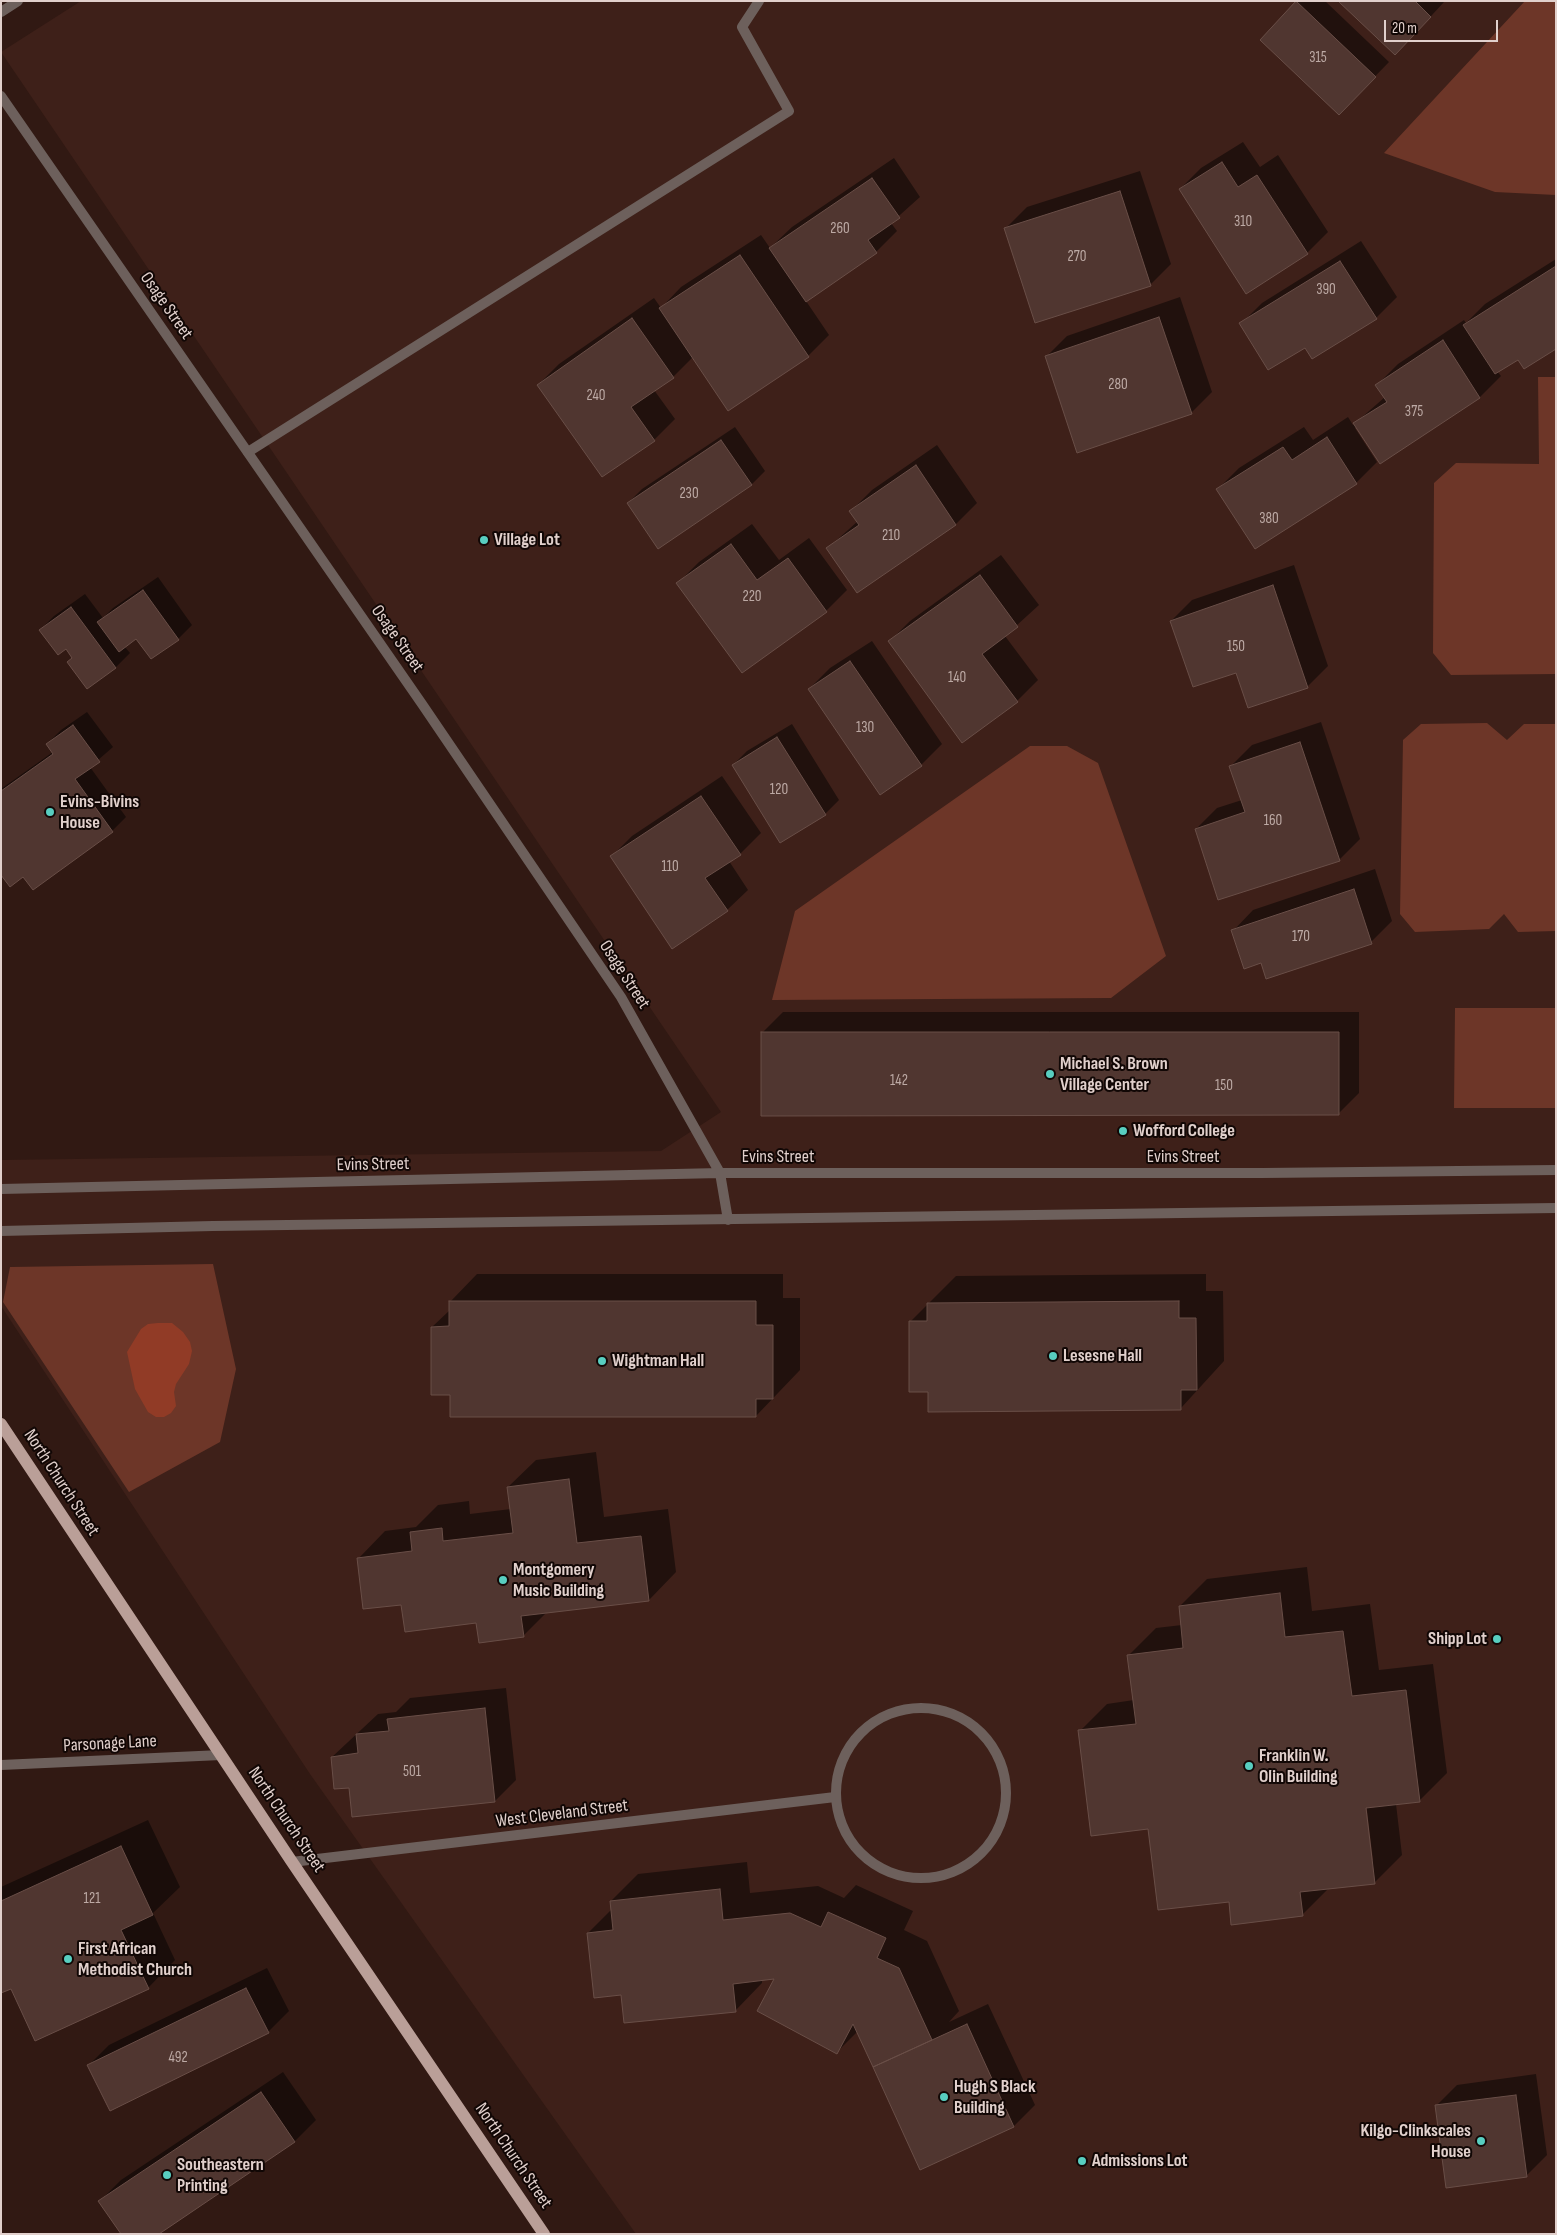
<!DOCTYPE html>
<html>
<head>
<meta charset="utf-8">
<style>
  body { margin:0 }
  #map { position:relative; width:1557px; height:2235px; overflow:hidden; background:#311913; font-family:"Sofia Sans Condensed",sans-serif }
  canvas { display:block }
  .frame { position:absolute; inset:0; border:2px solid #e1d0cc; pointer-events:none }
  .scale { position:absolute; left:1384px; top:20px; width:114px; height:22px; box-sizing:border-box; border:2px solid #e1d0cc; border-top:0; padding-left:6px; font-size:15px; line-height:18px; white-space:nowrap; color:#e1d0cc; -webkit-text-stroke:4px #110705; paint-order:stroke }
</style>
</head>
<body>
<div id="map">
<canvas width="1557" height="2235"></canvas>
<div class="frame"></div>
<div class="scale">20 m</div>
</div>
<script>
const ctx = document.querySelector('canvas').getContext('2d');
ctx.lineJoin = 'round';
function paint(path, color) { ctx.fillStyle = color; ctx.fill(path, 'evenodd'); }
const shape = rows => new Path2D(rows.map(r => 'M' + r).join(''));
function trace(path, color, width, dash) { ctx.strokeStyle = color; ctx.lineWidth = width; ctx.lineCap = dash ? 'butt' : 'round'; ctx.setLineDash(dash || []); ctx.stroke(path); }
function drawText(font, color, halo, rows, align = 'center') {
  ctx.font = font + ' "Sofia Sans Condensed",sans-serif'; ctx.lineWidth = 4; ctx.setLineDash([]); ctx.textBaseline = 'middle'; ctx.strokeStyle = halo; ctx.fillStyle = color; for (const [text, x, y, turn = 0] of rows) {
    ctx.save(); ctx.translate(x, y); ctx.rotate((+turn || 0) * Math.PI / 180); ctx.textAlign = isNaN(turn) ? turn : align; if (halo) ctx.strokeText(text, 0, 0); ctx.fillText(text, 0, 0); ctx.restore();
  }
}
paint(shape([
  [81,1,1556,1,1556,2234,636,2234,310,1774,1,1306,1,1160,661,1151,721,1112,1,52]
]), '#3e2019');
paint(shape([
  [1525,1,1556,1,1556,195,1495,192,1384,153],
  [1538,377,1556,377,1556,674,1451,675,1433,653,1434,483,1456,463,1539,464],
  [1487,723,1507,740,1524,724,1556,724,1556,931,1518,932,1504,914,1489,929,1415,932,1400,914,1403,740,1421,724],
  [1030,746,1067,746,1098,763,1166,956,1111,998,772,1000,795,911],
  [1455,1008,1556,1008,1556,1108,1454,1108],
  [213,1264,236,1369,220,1442,129,1492,3,1302,10,1267]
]), '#6d3628');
paint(shape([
  [158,1323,172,1323,183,1332,190,1342,192,1351,189,1364,176,1384,174,1392,176,1406,171,1413,164,1417,156,1417,148,1412,135,1389,127,1352,141,1329,148,1324]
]), '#913b26');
paint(shape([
  [1298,1,1325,1,1389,62,1353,99,1262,40],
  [1340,1,1444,1,1444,2,1409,40],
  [1243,142,1260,167,1278,155,1328,232,1307,253,1180,189,1201,168],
  [894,158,920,197,891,223,897,231,876,252,806,301,829,335,808,356,693,357,673,377,654,390,675,419,654,440,538,385,559,364,654,298,661,308,681,287,761,235,770,248,792,227],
  [1140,171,1171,264,1150,285,1006,228,1027,207],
  [1361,241,1397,297,1376,318,1305,346,1241,324,1262,303],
  [1556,259,1556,348,1518,358,1497,371,1501,376,1480,397,1381,462,1357,426,1355,428,1377,462,1356,483,1255,547,1218,489,1239,468,1304,427,1313,440,1348,417,1353,425,1385,397,1377,385,1398,364,1464,320,1466,323,1485,304],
  [1180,297,1212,392,1191,413,1046,357,1067,336],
  [735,427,765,471,751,485,628,503,642,489],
  [937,445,977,503,956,524,857,591,828,548,858,521,851,511,872,490],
  [752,524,779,560,809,538,847,590,826,611,742,672,678,583,699,562],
  [1001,555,1039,605,1005,636,1038,680,1017,701,889,642,910,621],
  [1294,565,1328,666,1307,687,1237,671,1171,621,1192,600],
  [158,577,192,625,178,639,151,658,137,637,124,646,130,653,116,667,88,688,73,657,66,647,40,630,54,616,85,594,103,618,113,608],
  [872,641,942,744,921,765,809,689,830,668],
  [87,712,113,747,90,767,126,817,112,831,33,888,24,875,1,872,1,789,53,752,47,744,61,730],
  [1321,722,1360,839,1339,860,1196,829,1217,808,1242,800,1231,766,1252,745],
  [792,724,839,800,825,814,733,765,747,751],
  [722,776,761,833,740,854,729,861,748,890,727,910,611,857,632,836],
  [1375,869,1392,921,1371,942,1261,961,1233,931,1253,910],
  [783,1012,1359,1012,1359,1093,1338,1114,762,1033],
  [477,1274,783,1274,783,1298,800,1298,800,1370,756,1416,451,1394,432,1327,450,1310,450,1302],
  [1206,1274,1206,1291,1223,1291,1224,1361,1181,1408,929,1391,910,1322,956,1276],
  [596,1452,604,1517,668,1509,676,1572,649,1600,547,1612,523,1636,477,1622,403,1603,358,1559,385,1531,416,1527,438,1505,469,1501,470,1514,511,1509,508,1487,536,1460],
  [1307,1567,1312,1611,1370,1604,1379,1670,1433,1664,1447,1773,1419,1801,1396,1804,1402,1855,1374,1883,1329,1888,1302,1915,1230,1901,1149,1828,1080,1731,1107,1704,1134,1700,1129,1655,1156,1628,1182,1625,1180,1606,1207,1579],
  [1364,1802,1366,1802,1373,1860,1371,1860],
  [506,1688,516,1780,495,1801,350,1786,332,1757,378,1714,396,1712,410,1698],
  [148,1820,180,1887,153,1913,175,1960,148,1988,11,1987,1,1992,1,1887],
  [747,1862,750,1893,818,1886,844,1898,856,1885,913,1911,904,1930,927,1941,959,2011,949,2022,988,2004,1035,2105,1014,2126,921,2168,858,2031,837,2052,776,1978,762,1979,762,1983,735,2011,623,1994,588,1933,612,1909,611,1901,638,1874],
  [267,1968,289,2011,268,2032,88,2066,109,2045],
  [283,2072,316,2120,295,2141,157,2234,100,2201,121,2180],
  [1536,2074,1547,2155,1526,2176,1436,2106,1457,2085]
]), '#0007');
const building = shape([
  [1296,1,1376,77,1339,115,1260,40,1296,1],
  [1338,1,1415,1,1431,17,1395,55,1338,1],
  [1222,162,1238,187,1257,175,1308,254,1246,294,1179,189,1222,162],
  [872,178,900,218,868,240,877,253,806,302,769,248,872,178],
  [1120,191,1151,286,1035,323,1004,228,1120,191],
  [740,255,809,357,728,411,659,308,740,255],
  [1340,261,1377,319,1312,359,1305,348,1268,370,1239,323,1340,261],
  [1556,266,1556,349,1524,369,1518,360,1495,374,1463,325,1556,266],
  [1159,317,1192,414,1077,453,1045,356,1159,317],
  [632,318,674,378,631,407,655,441,602,477,537,385,632,318],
  [1443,340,1480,398,1380,464,1353,423,1387,402,1375,385,1443,340],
  [1327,437,1357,484,1255,549,1216,489,1283,447,1292,460,1327,437],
  [721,440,752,485,658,549,627,503,721,440],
  [916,465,956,525,857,593,826,548,859,525,849,511,916,465],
  [731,544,757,580,788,558,827,612,742,673,676,583,731,544],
  [980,575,1018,627,982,654,1018,702,962,743,888,641,980,575],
  [1273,585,1308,688,1248,708,1236,673,1193,687,1170,621,1273,585],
  [143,590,179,640,151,659,136,639,119,652,97,622,143,590],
  [71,607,116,668,87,689,67,662,72,658,66,649,58,655,39,630,71,607],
  [850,661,922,766,880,795,808,689,850,661],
  [73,725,100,762,75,779,113,832,33,890,23,877,10,887,1,875,1,791,53,754,46,744,73,725],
  [777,737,826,815,780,843,732,765,777,737],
  [1300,742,1340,861,1218,900,1195,829,1245,812,1229,766,1300,742],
  [701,796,741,855,705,878,728,911,672,949,610,856,701,796],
  [1354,889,1372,944,1266,979,1261,963,1244,969,1231,930,1354,889],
  [761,1032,1339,1032,1339,1115,761,1116,761,1032],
  [449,1301,756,1301,756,1325,773,1325,773,1399,756,1399,756,1417,450,1417,450,1395,431,1395,431,1327,449,1326,449,1301],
  [1179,1301,1179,1318,1196,1318,1197,1390,1181,1390,1181,1410,928,1412,928,1392,909,1392,909,1321,927,1321,927,1303,1179,1301],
  [569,1479,577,1543,641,1536,649,1601,521,1616,524,1637,479,1643,476,1623,405,1632,401,1605,363,1609,357,1558,412,1551,410,1532,442,1528,443,1541,513,1533,507,1487,569,1479],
  [1280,1593,1285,1637,1343,1631,1352,1696,1406,1690,1420,1802,1366,1808,1375,1884,1300,1892,1303,1916,1231,1925,1229,1902,1158,1910,1148,1829,1091,1836,1078,1730,1136,1724,1127,1655,1183,1648,1179,1606,1280,1593],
  [485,1708,495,1802,352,1817,349,1788,334,1789,331,1757,358,1753,356,1734,389,1731,387,1719,485,1708],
  [121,1846,153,1915,121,1930,149,1989,35,2041,11,1989,1,1993,1,1901,121,1846],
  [720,1889,723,1920,790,1913,821,1927,828,1912,886,1938,877,1958,899,1968,932,2040,873,2067,853,2024,837,2054,757,2011,774,1979,733,1984,736,2012,624,2023,621,1995,594,1998,587,1933,613,1930,610,1901,720,1889],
  [246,1988,269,2033,110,2111,87,2065,246,1988],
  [967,2024,1014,2127,920,2170,873,2067,967,2024],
  [261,2092,295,2142,159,2234,121,2234,98,2201,261,2092],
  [1516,2095,1527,2177,1446,2188,1435,2105,1516,2095]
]);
paint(building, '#503630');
trace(building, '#694e47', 1);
trace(shape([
  [248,452,789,111,742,27,759,1],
  '836 1793a85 85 0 1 1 170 0a85 85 0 1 1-170 0Z',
  [292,1862,835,1797]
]), '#6d605c', 10);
trace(shape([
  [1,96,422,704,621,997,720,1173,728,1220],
  [1,1189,720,1173,1263,1173,1556,1170],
  [1,1231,213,1226,1556,1208],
  [1,1765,221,1755]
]), '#6d605c', 10);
trace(shape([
  [1,12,18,1]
]), '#6d605c', 10);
trace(shape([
  [1,1424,292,1862,544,2234]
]), '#ba9f98', 12);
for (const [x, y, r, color] of [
  [484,540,5,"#58cec0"],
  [50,812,5,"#58cec0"],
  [1050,1074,5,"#58cec0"],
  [1123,1131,5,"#58cec0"],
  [1053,1356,5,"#58cec0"],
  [602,1361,5,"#58cec0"],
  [503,1580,5,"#58cec0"],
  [1497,1639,5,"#58cec0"],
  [1249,1766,5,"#58cec0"],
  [68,1959,5,"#58cec0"],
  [944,2097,5,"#58cec0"],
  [1481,2141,5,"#58cec0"],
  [1082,2161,5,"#58cec0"],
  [167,2175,5,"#58cec0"]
]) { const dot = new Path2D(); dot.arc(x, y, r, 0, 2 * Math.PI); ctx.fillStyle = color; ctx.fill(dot); trace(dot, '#110705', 2); }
drawText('15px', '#bdaaa5', null, [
  ["315",1318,58],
  ["310",1243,222],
  ["260",840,229],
  ["270",1077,257],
  ["390",1326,290],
  ["280",1118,385],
  ["240",596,396],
  ["375",1414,412],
  ["230",689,494],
  ["380",1269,519],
  ["210",891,536],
  ["220",752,597],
  ["150",1236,647],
  ["140",957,678],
  ["130",865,728],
  ["120",779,790],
  ["160",1273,821],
  ["110",670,867],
  ["170",1301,937],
  ["142",899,1081],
  ["150",1224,1086],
  ["501",412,1772],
  ["121",92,1899],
  ["492",178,2058]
]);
drawText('18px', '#e1d0cc', '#110705', [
  ["Osage Street",166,306,55],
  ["Osage Street",397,639,55],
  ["Osage Street",624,975,57],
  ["Evins Street",778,1157],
  ["Evins Street",1183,1157],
  ["Evins Street",373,1165,-1],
  ["North Church Street",61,1483,57],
  ["Parsonage Lane",110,1744,-3],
  ["West Cleveland Street",562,1814,-7],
  ["North Church Street",286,1820,56],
  ["North Church Street",513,2156,56]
]);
drawText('bold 18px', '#e1d0cc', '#110705', [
  ["Village Lot",494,540],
  ["Evins-Bivins",60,802],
  ["House",60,823],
  ["Michael S. Brown",1060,1064],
  ["Village Center",1060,1085],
  ["Wofford College",1133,1131],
  ["Lesesne Hall",1063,1356],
  ["Wightman Hall",612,1361],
  ["Montgomery",513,1570],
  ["Music Building",513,1591],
  ["Shipp Lot",1487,1639,"right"],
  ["Franklin W.",1259,1756],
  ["Olin Building",1259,1777],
  ["First African",78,1949],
  ["Methodist Church",78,1970],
  ["Hugh S Black",954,2087],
  ["Building",954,2108],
  ["Kilgo-Clinkscales",1471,2131,"right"],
  ["House",1471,2152,"right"],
  ["Admissions Lot",1092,2161],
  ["Southeastern",177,2165],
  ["Printing",177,2186]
], 'left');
</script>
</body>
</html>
